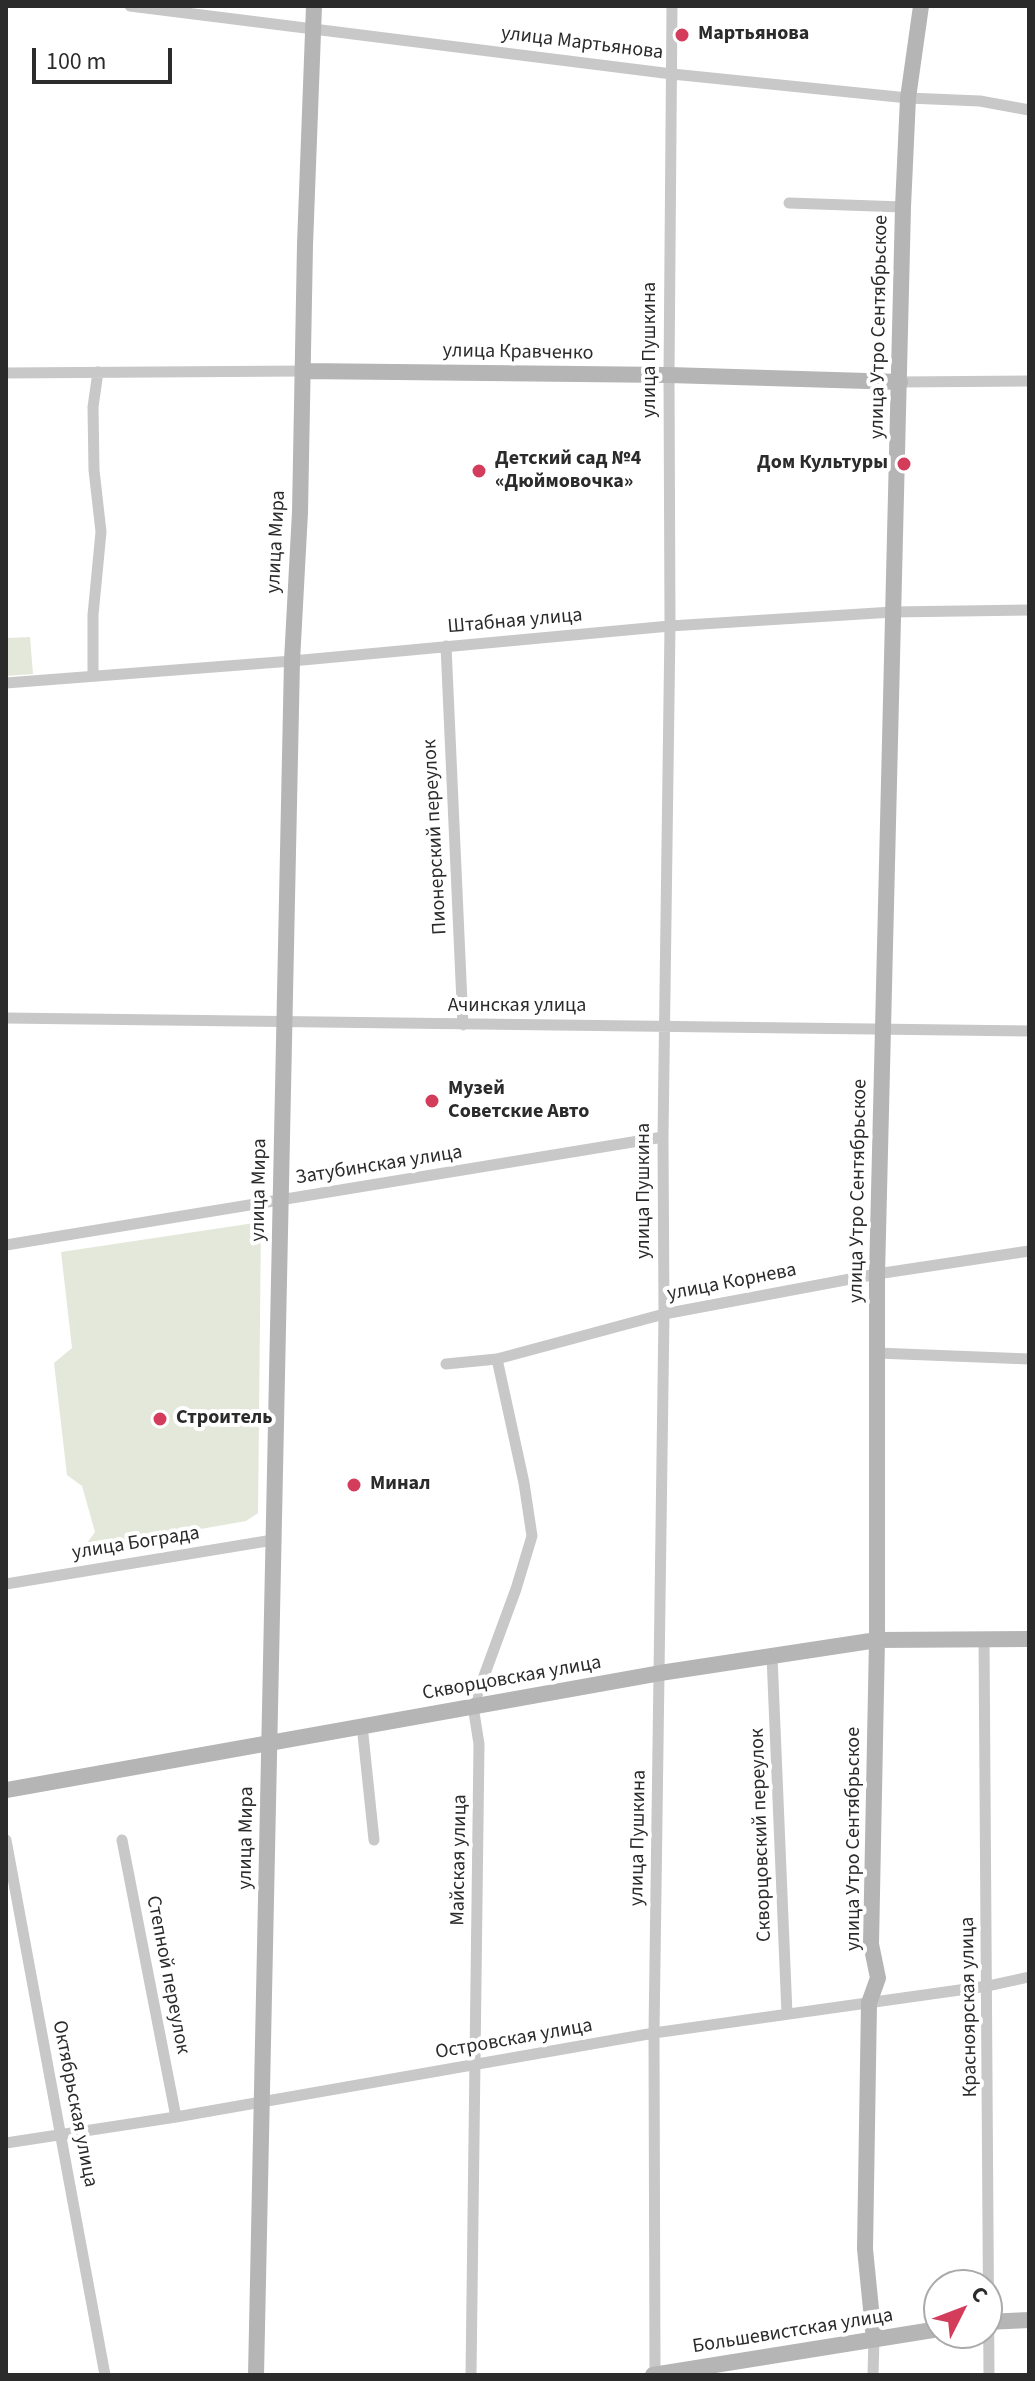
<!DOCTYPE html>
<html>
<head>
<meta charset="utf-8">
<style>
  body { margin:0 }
  #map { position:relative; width:1035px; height:2381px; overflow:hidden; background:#fff; font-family:"Source Sans 3",sans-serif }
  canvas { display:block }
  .frame { position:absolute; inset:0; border:8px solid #2b2b2b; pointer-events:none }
  .north { position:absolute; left:923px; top:2269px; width:80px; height:80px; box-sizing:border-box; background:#fff; border:2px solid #aaa; border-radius:50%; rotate:48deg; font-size:22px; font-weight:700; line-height:32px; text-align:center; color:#2b2b2b }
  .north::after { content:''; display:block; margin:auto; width:28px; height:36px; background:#d33c5b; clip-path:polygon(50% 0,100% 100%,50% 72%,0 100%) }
  .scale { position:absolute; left:32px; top:48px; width:140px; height:36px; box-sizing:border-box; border:4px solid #2b2b2b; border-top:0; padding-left:10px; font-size:24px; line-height:28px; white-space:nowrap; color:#2b2b2b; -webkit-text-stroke:6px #fff; paint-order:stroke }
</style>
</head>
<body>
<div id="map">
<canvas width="1035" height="2381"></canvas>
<div class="frame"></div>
<div class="north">С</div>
<div class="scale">100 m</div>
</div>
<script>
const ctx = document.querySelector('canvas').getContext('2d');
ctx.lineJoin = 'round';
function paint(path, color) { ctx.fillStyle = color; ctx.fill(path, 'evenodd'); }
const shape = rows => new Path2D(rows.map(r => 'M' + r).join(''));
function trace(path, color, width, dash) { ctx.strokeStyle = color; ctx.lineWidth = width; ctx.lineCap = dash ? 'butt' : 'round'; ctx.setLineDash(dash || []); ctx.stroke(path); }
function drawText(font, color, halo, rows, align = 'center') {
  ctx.font = font + ' "Source Sans 3",sans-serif'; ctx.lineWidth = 8; ctx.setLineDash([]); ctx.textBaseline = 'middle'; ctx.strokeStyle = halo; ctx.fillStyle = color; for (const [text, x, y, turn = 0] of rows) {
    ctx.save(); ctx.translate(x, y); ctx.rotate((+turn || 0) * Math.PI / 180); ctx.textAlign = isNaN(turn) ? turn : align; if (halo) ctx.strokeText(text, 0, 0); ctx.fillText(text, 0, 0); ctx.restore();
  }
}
paint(shape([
  [30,637,33,674,6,676,7,638],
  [261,1222,258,1513,246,1521,82,1550,95,1532,82,1486,67,1475,54,1363,72,1348,61,1252]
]), '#e3e8da');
trace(shape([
  [130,6,672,74,908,98,980,101,1029,110],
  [789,203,903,207],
  [6,373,303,371],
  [900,382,1029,381],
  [446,646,463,1025],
  [93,676,93,615,101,532,94,470,93,407,98,372],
  [6,683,292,661,670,626,893,612,1029,610],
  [6,1018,1029,1031],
  [6,1245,663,1137],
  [877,1353,1029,1359],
  [446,1364,497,1359,664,1314,877,1274,1029,1251],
  [6,1584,273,1540],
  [984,1638,989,2375],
  [772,1656,787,2014],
  [362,1725,374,1840],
  [6,1840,105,2375],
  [122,1840,176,2117],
  [6,2143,176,2117,654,2033,988,1986,1029,1977],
  [471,2375,479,1744,473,1706,516,1589,532,1536,524,1483,497,1359],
  [655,2375,654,2033,664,1314,663,1137,670,626,669,375,672,6],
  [873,2375,874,2339]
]), '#c8c8c8', 11);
trace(shape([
  [303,371,669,375,900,382],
  [6,1790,660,1673,877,1640,1029,1639],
  [987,2322,1029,2320],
  [874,2339,865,2249,869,2003,878,1978,871,1944,877,1640,877,1274,903,207,908,98,921,6],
  [256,2375,292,661,300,512,305,245,314,6],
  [653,2375,939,2329]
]), '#b5b5b5', 16);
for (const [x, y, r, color] of [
  [682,35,8,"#d33c5b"],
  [904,464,8,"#d33c5b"],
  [479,471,8,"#d33c5b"],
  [432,1101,8,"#d33c5b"],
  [160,1419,8,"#d33c5b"],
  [354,1485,8,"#d33c5b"]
]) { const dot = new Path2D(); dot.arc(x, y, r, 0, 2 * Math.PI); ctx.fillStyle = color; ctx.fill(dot); trace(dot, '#fff', 3); }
drawText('bold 20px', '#2b2b2b', '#fff', [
  ["Мартьянова",698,35],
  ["Детский сад №4",495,460],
  ["«Дюймовочка»",495,483],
  ["Дом Культуры",888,464,"right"],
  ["Музей",448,1090],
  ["Советские Авто",448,1113],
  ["Строитель",176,1419],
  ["Минал",370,1485]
], 'left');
drawText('20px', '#2b2b2b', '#fff', [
  ["улица Мартьянова",582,44,7],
  ["улица Утро Сентябрьское",880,327,-89],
  ["улица Пушкина",651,350,-90],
  ["улица Кравченко",518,353,1],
  ["улица Мира",277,542,-87],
  ["Штабная улица",515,622,-5],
  ["Пионерский переулок",436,837,-93],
  ["Ачинская улица",517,1007],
  ["Затубинская улица",379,1166,-9],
  ["улица Мира",260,1190,-89],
  ["улица Пушкина",645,1191,-90],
  ["улица Утро Сентябрьское",859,1191,-89],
  ["улица Корнева",732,1283,-11],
  ["улица Бограда",136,1544,-9],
  ["Скворцовская улица",512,1679,-10],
  ["Скворцовский переулок",762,1835,-92],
  ["улица Мира",247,1838,-89],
  ["улица Пушкина",639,1838,-89],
  ["улица Утро Сентябрьское",855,1839,-90],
  ["Майская улица",460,1860,-89],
  ["Степной переулок",167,1975,79],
  ["Красноярская улица",970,2007,-91],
  ["Островская улица",514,2040,-10],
  ["Октябрьская улица",74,2104,79],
  ["Большевистская улица",793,2332,-9]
]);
</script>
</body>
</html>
